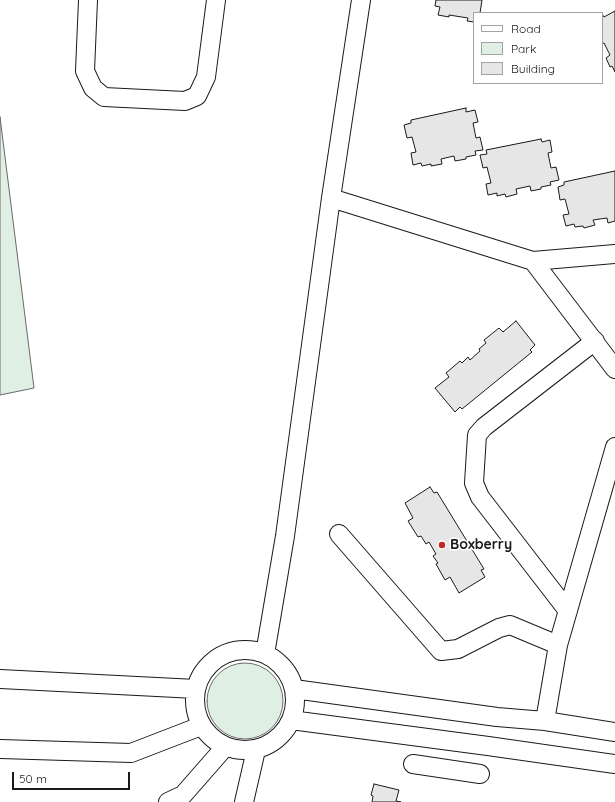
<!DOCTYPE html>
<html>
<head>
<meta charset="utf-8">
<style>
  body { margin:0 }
  #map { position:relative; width:615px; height:802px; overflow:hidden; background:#fff; font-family:Quicksand,sans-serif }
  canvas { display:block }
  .legend { position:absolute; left:473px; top:12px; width:130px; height:72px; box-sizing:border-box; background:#fff; border:1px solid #a3a3a3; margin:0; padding:5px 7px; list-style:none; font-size:12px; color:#1a1a1a }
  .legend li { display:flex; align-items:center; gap:8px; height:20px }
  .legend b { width:20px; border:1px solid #a3a3a3 }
  .scale { position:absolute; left:12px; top:772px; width:118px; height:18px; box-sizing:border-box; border:2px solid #1a1a1a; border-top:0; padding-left:5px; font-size:12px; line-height:14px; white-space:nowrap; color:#1a1a1a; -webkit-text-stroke:3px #fff; paint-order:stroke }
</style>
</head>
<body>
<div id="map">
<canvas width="615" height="802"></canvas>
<ul class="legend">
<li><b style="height:5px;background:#fff"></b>Road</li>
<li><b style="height:11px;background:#e0efe3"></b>Park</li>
<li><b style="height:11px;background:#e6e6e6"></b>Building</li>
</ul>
<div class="scale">50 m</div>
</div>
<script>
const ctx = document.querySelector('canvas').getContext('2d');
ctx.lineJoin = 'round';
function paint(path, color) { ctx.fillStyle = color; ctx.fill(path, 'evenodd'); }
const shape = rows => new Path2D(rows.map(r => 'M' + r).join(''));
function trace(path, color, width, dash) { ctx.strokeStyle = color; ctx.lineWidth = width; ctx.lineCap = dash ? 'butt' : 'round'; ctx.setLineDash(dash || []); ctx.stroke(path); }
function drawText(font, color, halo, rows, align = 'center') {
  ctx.font = font + ' Quicksand,sans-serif'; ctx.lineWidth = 3; ctx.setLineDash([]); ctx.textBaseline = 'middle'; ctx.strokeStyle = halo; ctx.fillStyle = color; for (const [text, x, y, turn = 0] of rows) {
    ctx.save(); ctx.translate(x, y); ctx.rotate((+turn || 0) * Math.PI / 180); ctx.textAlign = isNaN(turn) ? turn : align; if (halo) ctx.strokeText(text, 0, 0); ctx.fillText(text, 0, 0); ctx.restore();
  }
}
const green = shape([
  [0,117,34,388,0,395,0,117],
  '207 701a38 38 0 1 1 76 0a38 38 0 1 1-76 0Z'
]);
paint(green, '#e0efe3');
trace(green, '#6a6a6a', 1);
const building = shape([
  [436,0,482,0,480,13,474,13,474,22,467,21,468,18,449,15,449,17,438,15,440,7,435,6,436,0],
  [615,11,615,72,612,66,610,67,606,58,610,55,604,43,602,44,602,13,600,13,601,12,604,17,615,11],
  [466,108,466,112,475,110,478,122,473,123,476,138,480,137,483,150,475,151,476,155,466,157,466,159,455,161,454,156,441,159,442,164,431,166,431,164,422,166,421,163,413,165,411,153,416,152,412,137,407,138,404,125,411,123,411,120,466,108],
  [541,139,542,142,550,140,552,152,548,153,551,168,556,167,559,180,550,182,551,185,541,187,541,189,531,191,530,186,516,189,517,194,506,197,505,194,497,196,497,193,488,195,486,184,491,183,487,167,483,168,480,155,487,154,486,150,541,139],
  [615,171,615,221,608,223,607,218,593,220,595,225,584,228,583,226,575,227,574,224,566,226,563,215,569,214,565,199,560,200,558,187,564,185,564,182,615,171],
  [516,321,535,345,530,350,532,352,462,409,460,407,455,412,435,388,449,377,446,373,460,361,462,363,468,357,470,360,480,351,479,349,486,343,484,340,499,328,503,332,516,321],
  [430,487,434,493,437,492,484,569,481,570,485,577,459,593,450,577,445,580,436,564,438,563,433,556,436,554,429,542,426,544,421,536,418,537,408,521,413,518,405,503,430,487],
  [374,784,399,790,396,801,401,802,372,802,373,796,371,795,374,784]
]);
paint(building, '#e6e6e6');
trace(building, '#1a1a1a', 1);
const minor = shape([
  [88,0,85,71,93,88,104,97,185,101,197,96,206,77,216,0],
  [331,198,533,261,615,254],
  [533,261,615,369],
  [339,534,441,651,458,649,499,628,510,625,558,645],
  [568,611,480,497,474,483,477,435,484,427,595,341],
  '195 700a50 50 0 1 1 100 0a50 50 0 1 1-100 0Z',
  [265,654,285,536,331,198,361,0],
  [0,679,196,689],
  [294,689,497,717,545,721,615,732],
  [291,720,488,746,615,764],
  [545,721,558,645,615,447],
  [0,749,131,753,201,726],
  [413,764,480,774],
  [168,802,183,795,225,747],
  [244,802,256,750]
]);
trace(minor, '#1a1a1a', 20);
trace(minor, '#fff', 18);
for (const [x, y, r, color] of [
  [442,545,4,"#c62828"]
]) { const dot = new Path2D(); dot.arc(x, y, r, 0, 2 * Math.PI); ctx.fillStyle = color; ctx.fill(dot); trace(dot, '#fff', 1.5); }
drawText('bold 14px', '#1a1a1a', '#fff', [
  ["Boxberry",450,545]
], 'left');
</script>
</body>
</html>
